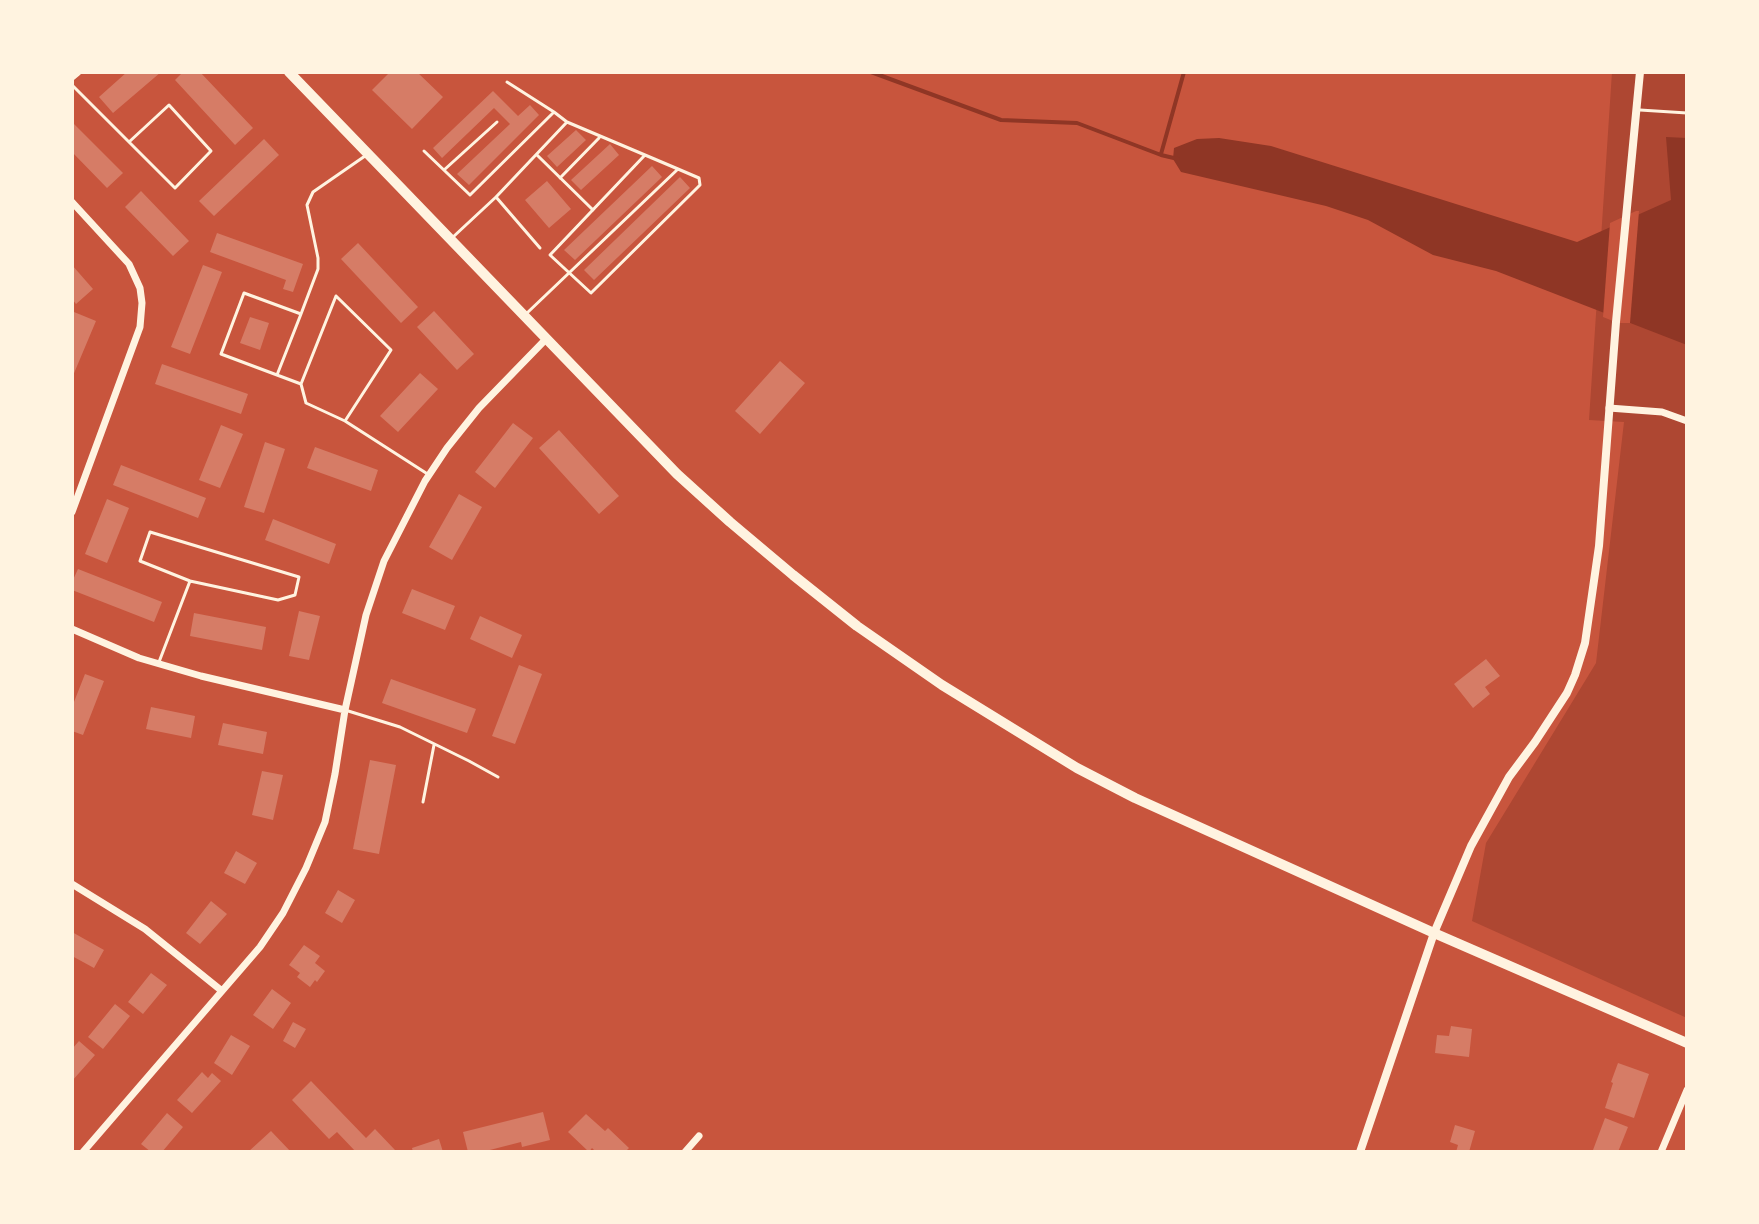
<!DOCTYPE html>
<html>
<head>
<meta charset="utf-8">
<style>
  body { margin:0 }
  #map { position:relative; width:1759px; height:1224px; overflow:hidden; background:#c8553d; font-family:Barlow,sans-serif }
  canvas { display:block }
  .frame { position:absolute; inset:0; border:74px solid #fff3e0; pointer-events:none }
</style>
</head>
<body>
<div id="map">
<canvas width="1759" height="1224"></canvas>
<div class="frame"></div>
</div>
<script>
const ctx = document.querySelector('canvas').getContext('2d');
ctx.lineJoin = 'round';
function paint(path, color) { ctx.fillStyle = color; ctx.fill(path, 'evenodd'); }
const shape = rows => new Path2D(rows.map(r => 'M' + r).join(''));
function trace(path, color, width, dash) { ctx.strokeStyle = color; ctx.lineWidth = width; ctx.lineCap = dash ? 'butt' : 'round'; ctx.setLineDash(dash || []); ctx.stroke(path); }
paint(shape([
  [1612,72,1687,72,1687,1018,1472,921,1486,843,1596,663,1624,422,1589,420]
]), '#ae4732');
paint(shape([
  [1666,137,1687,138,1687,345,1496,271,1433,255,1368,220,1326,206,1181,172,1173,159,1174,148,1197,139,1219,138,1271,146,1577,242,1671,200]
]), '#8f3625');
paint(shape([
  [1636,211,1639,211,1630,323,1618,323,1603,317,1610,223]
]), '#c8553d');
trace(shape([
  [871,72,1001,120,1077,123,1161,155,1178,159],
  [1161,154,1184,72]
]), '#8f3625', 4);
paint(shape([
  [127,72,161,72,113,113,99,97],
  [183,72,200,72,253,128,235,145,175,80],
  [390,72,417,72,443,97,412,129,372,90],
  [493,91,518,116,530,105,539,115,469,185,457,174,510,124,494,108,442,158,433,148],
  [74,124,123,173,107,188,72,152,72,126],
  [576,130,586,140,557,167,547,156],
  [264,139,279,155,214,216,199,201],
  [610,144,619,155,581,190,571,180],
  [652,166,662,177,575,260,564,250],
  [680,177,690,188,594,280,584,270],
  [547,181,571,209,549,228,525,200],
  [141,191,189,241,173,256,125,207],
  [217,233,303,264,293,292,283,289,286,280,210,252],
  [358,243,418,307,401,323,341,259],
  [72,265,93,289,76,304,72,299],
  [203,265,222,272,190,354,171,347],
  [434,311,474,354,457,370,417,327],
  [74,312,96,321,72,378,72,317],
  [250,317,269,323,260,350,240,343],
  [780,361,805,383,760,434,735,411],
  [162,364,248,394,241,414,155,384],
  [420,373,438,389,398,432,380,416],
  [513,423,533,438,495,488,475,472],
  [221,425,243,434,220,488,199,480],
  [559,430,619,496,599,514,539,448],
  [265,442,285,449,264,513,244,507],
  [315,447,378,470,371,491,307,468],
  [121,465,206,498,198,518,113,485],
  [459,494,482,507,452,560,429,547],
  [107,499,129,508,107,563,85,554],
  [273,519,336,544,329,564,265,540],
  [78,569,162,602,154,622,72,590,72,582],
  [412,589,455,606,445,630,402,613],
  [299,611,320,616,309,660,289,656],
  [194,613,266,627,262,650,190,636],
  [480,616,522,635,512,658,470,639],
  [1486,659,1500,676,1485,687,1490,694,1473,708,1454,684],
  [519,665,542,674,515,744,492,736],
  [85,674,104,681,83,735,72,731,72,707],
  [391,679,476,709,467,733,382,703],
  [151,707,195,716,191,738,146,729],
  [223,723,267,732,263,754,218,745],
  [370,760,396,765,379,854,353,849],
  [262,771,283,775,273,820,252,815],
  [236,851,257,863,245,884,224,873],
  [338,890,355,900,342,923,325,913],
  [211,901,227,914,200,944,186,933],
  [72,932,104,950,94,968,72,956],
  [304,945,320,956,315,963,325,971,317,982,315,980,310,987,297,977,300,973,289,965],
  [151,973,167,985,143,1014,128,1002],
  [272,989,291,1003,273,1029,253,1015],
  [115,1004,130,1016,103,1049,88,1037],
  [293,1022,306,1029,295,1048,283,1041],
  [1451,1026,1472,1029,1469,1057,1435,1053,1437,1035,1449,1036],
  [231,1035,250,1046,232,1075,214,1063],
  [79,1041,95,1055,72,1081,72,1049],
  [1618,1063,1649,1074,1634,1118,1605,1108,1613,1083,1611,1082],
  [202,1072,208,1078,212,1073,221,1081,192,1113,177,1100],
  [311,1081,366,1138,375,1129,395,1150,392,1152,356,1152,337,1132,329,1139,292,1100],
  [543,1112,550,1140,522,1147,521,1142,482,1152,468,1152,463,1132],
  [167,1113,183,1127,162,1152,151,1152,141,1144],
  [586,1114,605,1131,608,1128,629,1148,625,1152,596,1152,592,1148,589,1152,568,1132],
  [1605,1118,1628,1127,1618,1152,1598,1152,1593,1150],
  [1455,1125,1475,1131,1469,1152,1456,1152,1458,1145,1450,1142],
  [271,1131,291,1152,248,1152],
  [439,1139,443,1152,413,1152,412,1148]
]), '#d67c66');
trace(shape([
  [72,85,175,188,211,151,169,105,129,142],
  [1640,110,1687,113],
  [554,112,567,122],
  [424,151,470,195,554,112,507,82],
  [537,155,593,210],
  [444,170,497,122],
  [560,178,599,138],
  [496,197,540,248],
  [453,237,496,197,567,122,645,155,678,169,699,178,700,185,696,189,591,293,550,255,645,155],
  [527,313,678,169],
  [301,314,244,293,221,354,277,375,301,314,318,269,318,258,307,205,313,192,365,156],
  [277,375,301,384,336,296,391,350,345,421,306,403,301,384],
  [345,421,426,473],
  [159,662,190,581,278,600,295,595,299,577,150,532,140,561,190,581],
  [345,710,400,727,469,761,498,777],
  [423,802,434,745]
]), '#fff3e0', 3);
trace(shape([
  [72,77,78,72],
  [72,202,129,264,140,288,142,303,140,327,72,512],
  [1609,408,1662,412,1687,421],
  [72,629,139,658,201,676,345,710],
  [72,884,145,929,222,991],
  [83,1152,260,947,283,913,306,868,325,822,335,774,345,710,366,615,384,561,425,481,447,448,479,408,546,339],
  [685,1152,699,1136],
  [1661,1152,1687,1090]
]), '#fff3e0', 7);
trace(shape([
  [1360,1152,1434,933,1471,846,1509,777,1535,742,1567,693,1575,675,1585,643,1599,546,1616,322,1640,72]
]), '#fff3e0', 8);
trace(shape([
  [289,72,677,474,730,522,793,575,857,626,942,685,1077,768,1135,798,1434,933,1687,1043]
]), '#fff3e0', 10);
</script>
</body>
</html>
